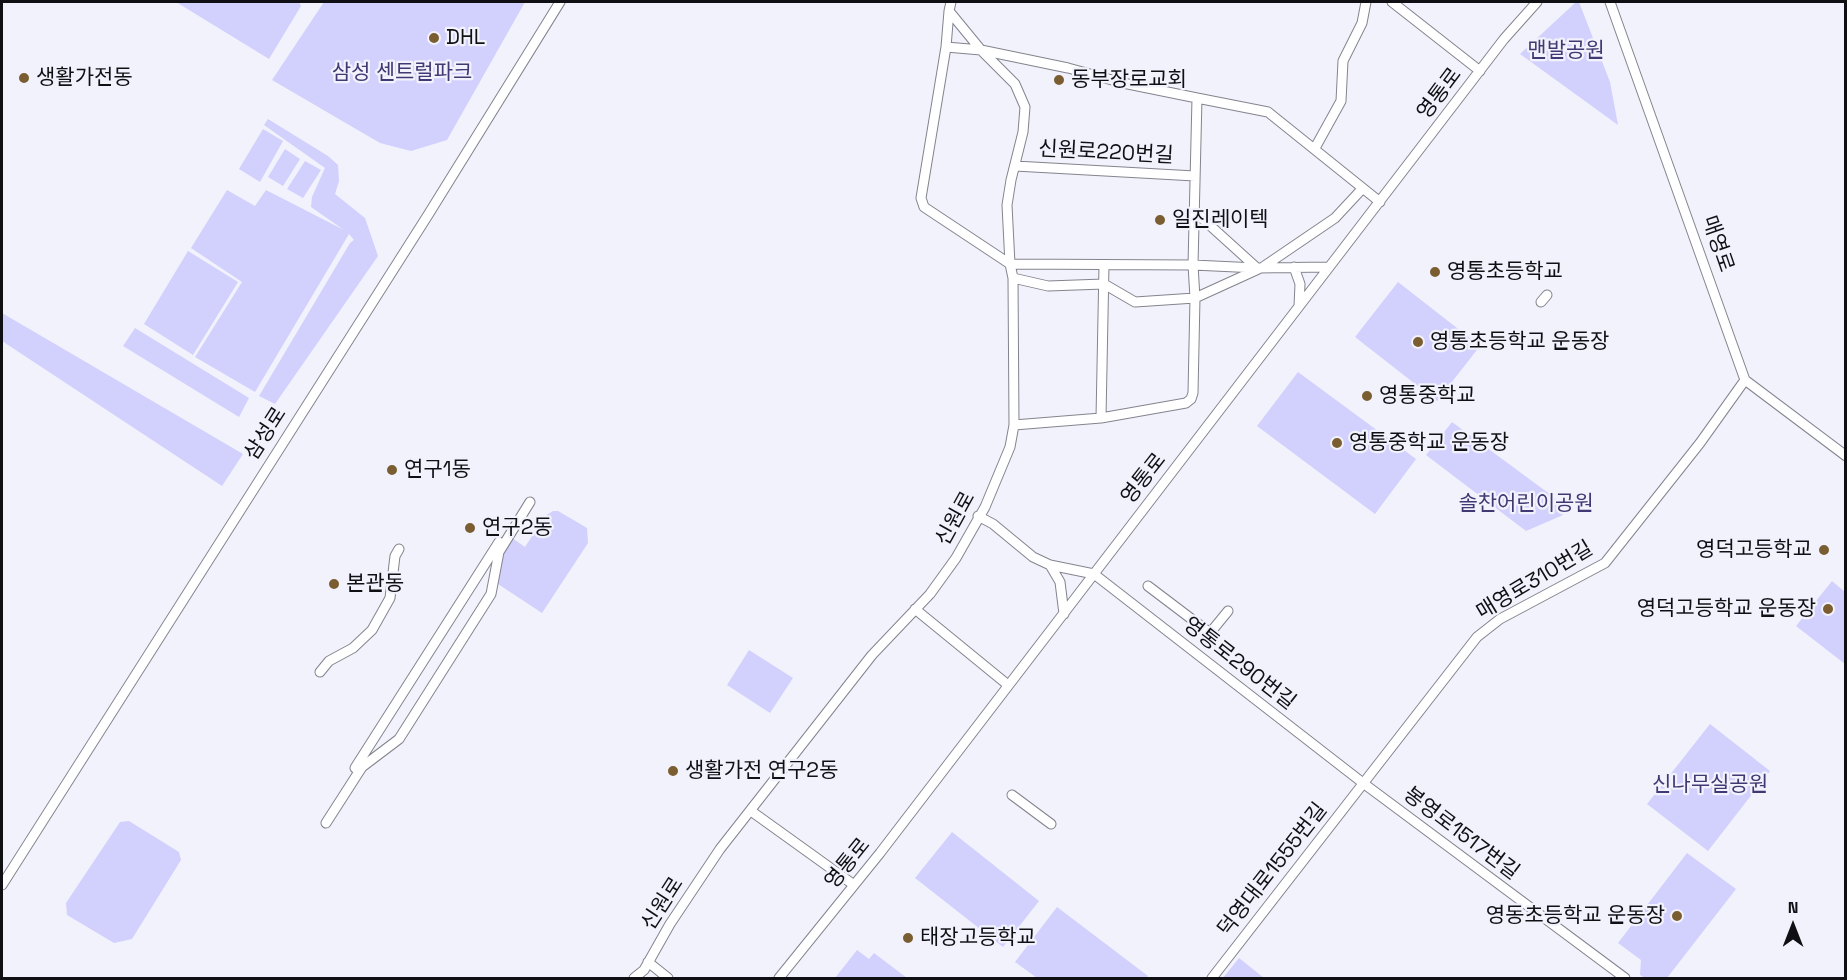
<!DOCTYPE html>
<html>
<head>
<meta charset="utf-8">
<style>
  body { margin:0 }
  #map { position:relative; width:1847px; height:980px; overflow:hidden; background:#f2f2fd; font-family:"Space Grotesk",sans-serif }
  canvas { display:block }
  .frame { position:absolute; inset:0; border:3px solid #101014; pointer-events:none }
  .north { position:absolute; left:1763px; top:896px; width:60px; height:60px; -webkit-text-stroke:4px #f2f2fd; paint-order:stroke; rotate:0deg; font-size:16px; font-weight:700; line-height:24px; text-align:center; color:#101014 }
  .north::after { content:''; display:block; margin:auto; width:21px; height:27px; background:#101014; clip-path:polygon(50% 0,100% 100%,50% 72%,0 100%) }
</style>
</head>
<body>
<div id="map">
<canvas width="1847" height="980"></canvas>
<div class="frame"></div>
<div class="north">N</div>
</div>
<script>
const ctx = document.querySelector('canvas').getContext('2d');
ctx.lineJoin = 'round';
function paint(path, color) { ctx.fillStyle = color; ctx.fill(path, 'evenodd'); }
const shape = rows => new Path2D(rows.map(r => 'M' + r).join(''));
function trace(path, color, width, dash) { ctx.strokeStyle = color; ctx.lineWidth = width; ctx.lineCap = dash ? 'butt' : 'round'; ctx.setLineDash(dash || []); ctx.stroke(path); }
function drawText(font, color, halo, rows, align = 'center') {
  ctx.font = font + ' "Space Grotesk","Noto Sans KR",sans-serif'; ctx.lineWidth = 4.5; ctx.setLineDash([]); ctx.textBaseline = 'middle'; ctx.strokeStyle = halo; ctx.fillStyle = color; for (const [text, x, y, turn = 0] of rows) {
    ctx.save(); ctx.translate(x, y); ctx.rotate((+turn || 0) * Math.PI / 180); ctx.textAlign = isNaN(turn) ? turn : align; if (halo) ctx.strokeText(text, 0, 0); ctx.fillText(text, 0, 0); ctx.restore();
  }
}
paint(shape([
  [176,2,299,2,301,6,269,59],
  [324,2,525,2,447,140,411,151,380,143,272,80],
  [1576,2,1579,2,1610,82,1618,125,1520,54],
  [268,119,328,156,338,165,339,181,335,194,365,218,378,256,275,404,259,396,350,243,354,240,349,234,255,392,195,357,242,282,191,248,227,190,255,206,266,190,344,230,311,207,312,197,325,168,264,125],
  [263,129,283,141,260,182,239,169],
  [285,149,300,159,283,186,268,177],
  [305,161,321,170,303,198,287,189],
  [188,251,238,282,193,355,144,324],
  [1398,282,1480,346,1437,401,1355,337],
  [2,313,243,454,222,486,2,341],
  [135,328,249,398,239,417,123,346],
  [1298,372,1416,459,1375,514,1257,426],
  [1452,422,1555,498,1563,515,1526,531,1426,455],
  [553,511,558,511,587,528,588,543,542,613,498,584,501,556,512,538,525,547,545,516],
  [1832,581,1845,592,1845,664,1796,626],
  [749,650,793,678,770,713,727,685],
  [1710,724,1770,771,1708,851,1647,804],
  [129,821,179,852,181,860,132,939,114,943,67,915,66,903,120,822],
  [952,832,1039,901,1003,947,915,878],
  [1687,853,1736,889,1667,978,1645,978,1640,975,1641,960,1618,943],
  [1057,907,1148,976,1146,978,1037,978,1015,962],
  [857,950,869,959,874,953,907,978,835,978],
  [1239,958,1264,978,1223,978]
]), '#d2d0fc');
const minor = shape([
  [1392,2,1480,71],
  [1610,2,1745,380,1846,456],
  [949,11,946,47,921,198,924,207,1010,264,1193,265,1257,268,1328,267],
  [946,47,981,50,1068,68,1123,83,1197,98],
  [1315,148,1341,101,1343,61,1362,23,1366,2],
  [1015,166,1195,176],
  [1194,211,1257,268],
  [1294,267,1300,284,1299,306],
  [1013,278,1048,286,1104,284,1135,302,1195,298,1263,267,1335,218,1362,189],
  [1541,302,1547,295],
  [1101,418,1104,265],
  [1014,425,1101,418,1186,403,1191,399,1193,393,1195,298,1193,265,1197,98,1268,112,1380,202],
  [978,516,993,524,1033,557,1050,565,1094,574,1363,783,1625,978],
  [1050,565,1060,582,1064,614],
  [1148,586,1210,633,1228,611],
  [915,609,1008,685],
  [320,672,329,661,353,648,372,630,390,598,395,556,399,549],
  [355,768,499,542],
  [1012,795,1051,824],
  [751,811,854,885],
  [326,823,362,767,399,739,491,594,499,552,530,502],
  [2,885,428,215,560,2],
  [648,962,668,978],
  [634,978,644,970,670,924,720,849,872,655,930,594,956,558,985,507,1010,447,1014,425,1013,278,1010,264,1007,205,1011,180,1023,132,1025,107,1015,84,981,50,949,11,951,2],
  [779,978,880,853,1504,39,1537,2],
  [1212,978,1477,637,1500,619,1605,563,1700,443,1745,380]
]);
trace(minor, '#84848e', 11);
trace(minor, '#fff', 9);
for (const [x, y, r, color] of [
  [434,38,6,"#7a5e31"],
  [24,78,6,"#7a5e31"],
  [1059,80,6,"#7a5e31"],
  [1160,220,6,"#7a5e31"],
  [1435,272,6,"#7a5e31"],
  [1418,342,6,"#7a5e31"],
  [1367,396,6,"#7a5e31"],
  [1337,443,6,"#7a5e31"],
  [392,470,6,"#7a5e31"],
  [470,528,6,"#7a5e31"],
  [1824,550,6,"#7a5e31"],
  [334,584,6,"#7a5e31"],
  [1828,609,6,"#7a5e31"],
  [673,771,6,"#7a5e31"],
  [1677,916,6,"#7a5e31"],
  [908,938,6,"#7a5e31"]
]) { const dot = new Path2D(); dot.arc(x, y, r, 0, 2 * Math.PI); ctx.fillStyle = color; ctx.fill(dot); trace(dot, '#f2f2fd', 2); }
drawText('21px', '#101014', '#f2f2fd', [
  ["DHL",446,38],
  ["생활가전동",36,78],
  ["동부장로교회",1071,80],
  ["일진레이텍",1172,220],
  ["영통초등학교",1447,272],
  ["영통초등학교 운동장",1430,342],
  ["영통중학교",1379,396],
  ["영통중학교 운동장",1349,443],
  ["연구1동",404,470],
  ["연구2동",482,528],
  ["영덕고등학교",1812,550,"right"],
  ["본관동",346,584],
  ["영덕고등학교 운동장",1816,609,"right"],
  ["생활가전 연구2동",685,771],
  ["영동초등학교 운동장",1665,916,"right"],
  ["태장고등학교",920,938]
], 'left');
drawText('21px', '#413973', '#f2f2fd', [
  ["맨발공원",1566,51],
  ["삼성 센트럴파크",402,73],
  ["솔찬어린이공원",1526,504],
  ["신나무실공원",1710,785]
]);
drawText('21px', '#101014', '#f2f2fd', [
  ["영통로",1440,94,-53],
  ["신원로220번길",1106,153,3],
  ["매영로",1717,244,71],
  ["삼성로",266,434,-57],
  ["영통로",1144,479,-52],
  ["신원로",956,519,-61],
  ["매영로310번길",1535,581,-31],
  ["영통로290번길",1239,664,38],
  ["봉영로1517번길",1461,834,37],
  ["영통로",848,864,-51],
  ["덕영대로1555번길",1273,870,-52],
  ["신원로",663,904,-57]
]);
</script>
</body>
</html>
